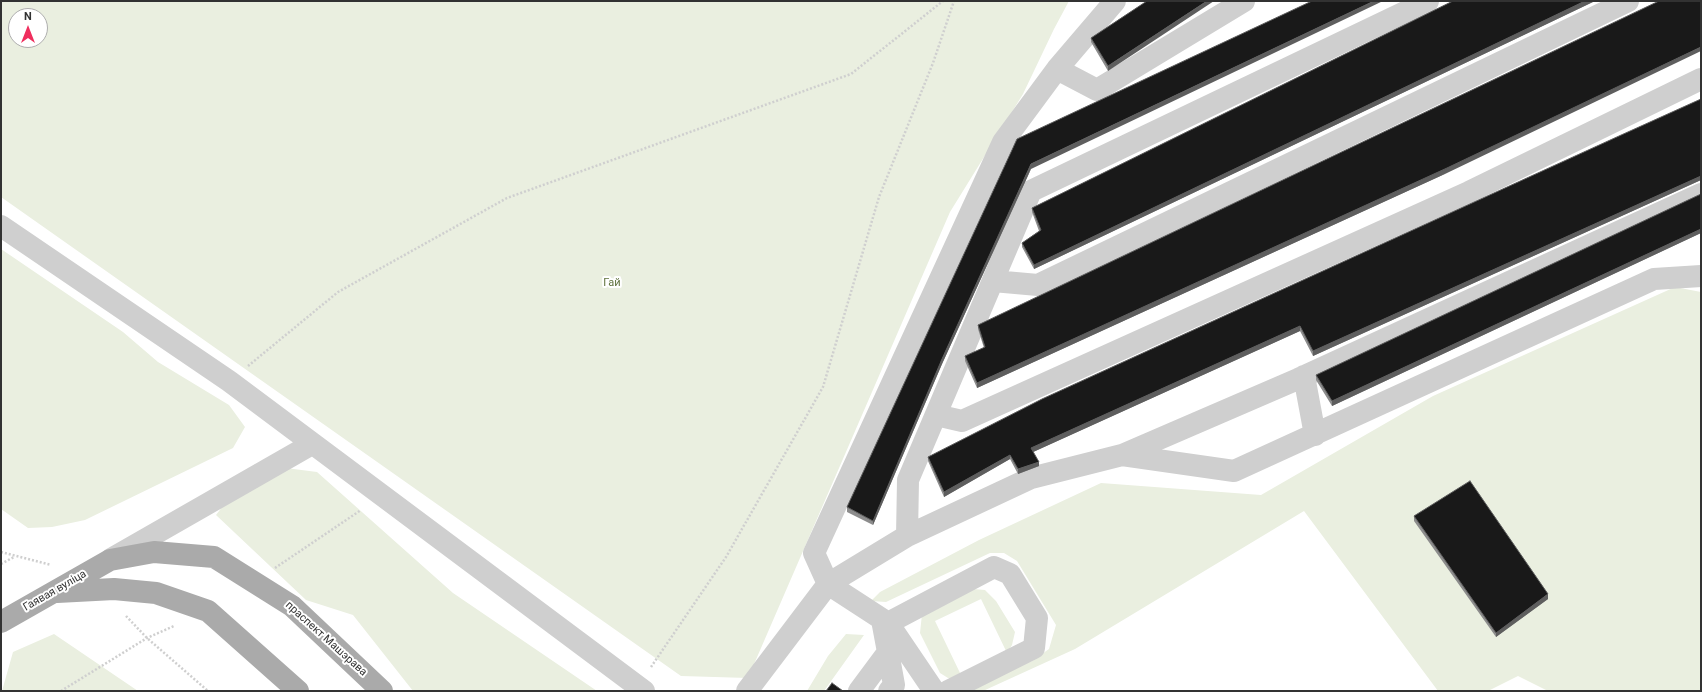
<!DOCTYPE html>
<html>
<head>
<meta charset="utf-8">
<style>
  body { margin:0 }
  #map { position:relative; width:1702px; height:692px; overflow:hidden; background:#fff; font-family:Roboto,sans-serif }
  canvas { display:block }
  .frame { position:absolute; inset:0; border:2px solid #323232; pointer-events:none }
  .north { position:absolute; left:8px; top:8px; width:40px; height:40px; box-sizing:border-box; background:#fff; border:1px solid #adadad; border-radius:50%; rotate:0deg; font-size:11px; font-weight:700; line-height:16px; text-align:center; color:#323232 }
  .north::after { content:''; display:block; margin:auto; width:14px; height:18px; background:#ef2e5d; clip-path:polygon(50% 0,100% 100%,50% 72%,0 100%) }
</style>
</head>
<body>
<div id="map">
<canvas width="1702" height="692"></canvas>
<div class="frame"></div>
<div class="north">N</div>
</div>
<script>
const ctx = document.querySelector('canvas').getContext('2d');
ctx.lineJoin = 'round';
function paint(path, color) { ctx.fillStyle = color; ctx.fill(path, 'evenodd'); }
const shape = rows => new Path2D(rows.map(r => 'M' + r).join(''));
function trace(path, color, width, dash) { ctx.strokeStyle = color; ctx.lineWidth = width; ctx.lineCap = dash ? 'butt' : 'round'; ctx.setLineDash(dash || []); ctx.stroke(path); }
function drawText(font, color, halo, rows, align = 'center') {
  ctx.font = font + ' Roboto,sans-serif'; ctx.lineWidth = 4; ctx.setLineDash([]); ctx.textBaseline = 'middle'; ctx.strokeStyle = halo; ctx.fillStyle = color; for (const [text, x, y, turn = 0] of rows) {
    ctx.save(); ctx.translate(x, y); ctx.rotate((+turn || 0) * Math.PI / 180); ctx.textAlign = isNaN(turn) ? turn : align; if (halo) ctx.strokeText(text, 0, 0); ctx.fillText(text, 0, 0); ctx.restore();
  }
}
paint(shape([
  [1,1,1069,1,1054,29,1023,94,950,212,748,678,681,676,1,197],
  [16,16,40,16,40,40,16,40],
  [1,249,123,332,158,362,229,405,245,427,233,448,85,520,52,527,28,528,1,509],
  [1675,287,1701,292,1701,691,1548,691,1518,676,1488,691,1438,691,1304,511,1075,649,983,691,964,691,1032,661,1049,649,1056,625,1017,561,1004,553,990,553,886,602,871,601,880,592,979,540,1101,483,1261,495,1433,396],
  [255,464,317,472,453,593,597,691,413,691,353,615,306,600,216,515],
  [973,589,985,590,996,601,1015,632,1012,645,1007,653,981,599,935,621,961,675,955,679,948,678,940,673,920,633,922,614],
  [54,634,138,691,2,691,13,652],
  [846,634,864,635,824,691,807,691,828,656]
]), '#eaefe0');
trace(shape([
  [248,366,338,292,507,198,851,74,943,1],
  [1,552,51,565],
  [1,564,14,557],
  [275,568,361,510],
  [126,616,147,638,208,691],
  [651,667,726,557,823,387,879,197,933,63,954,1],
  [61,691,147,638,174,626]
]), '#cfcfcf', 2.5, [2, 2]);
trace(shape([
  [1057,69,1097,90,1244,1],
  [1,226,229,381,644,691],
  [993,281,1038,285,1628,1],
  [1304,376,1315,435],
  [936,415,962,421,1469,192,1701,79],
  [1122,455,1298,379,1701,194],
  [907,536,908,480,1031,191,1428,1],
  [111,559,312,444],
  [888,623,994,567,1010,574,1037,618,1034,648,948,691],
  [888,652,894,685,889,691],
  [747,691,828,584,907,536,1031,478,1122,455,1234,471,1654,279,1701,276],
  [859,691,888,652,882,620],
  [934,691,888,623,828,584,814,553,1003,142,1057,69,1115,1]
]), '#cfcfcf', 22);
trace(shape([
  [57,592,114,589,156,593,208,611,298,691],
  [1,622,110,560,154,552,214,557,292,606,382,691]
]), '#aaa', 22);
paint(shape([
  [1147,1,1108,71,1091,42,1091,38],
  [1453,1,1595,1,1034,269,1022,247,1022,243,1039,231,1032,212,1032,208],
  [1701,99,1701,180,1313,356,1300,331,1033,452,1039,466,1018,474,1010,459,944,497,928,461,928,457],
  [1031,169,942,364,873,525,847,512,847,507],
  [1447,173,977,388,965,361,965,356,984,348,978,329,978,325],
  [1701,194,1701,233,1332,406,1316,380,1316,375],
  [1414,516,1548,599,1496,637,1414,521]
]), '#8c8c8c');
paint(shape([
  [1207,1,1214,1,1108,71,1108,66],
  [1374,1,1383,1,1031,169,942,364,873,525,873,521,942,359,1031,164],
  [1585,1,1595,1,1034,269,1034,265],
  [1701,47,1701,51,1447,173,977,388,977,383],
  [1701,176,1701,180,1313,356,1313,351],
  [1701,229,1701,233,1332,406,1332,401],
  [1300,326,1300,331,1031,453,1031,448],
  [1010,455,1010,459,944,497,944,492],
  [1039,462,1039,466,1018,474,1018,469],
  [1548,594,1548,599,1496,637,1496,633]
]), '#5e5e5e');
const building = shape([
  [1147,1,1207,1,1108,66,1091,38,1147,1],
  [1312,1,1374,1,1031,164,942,359,873,521,847,507,1017,139,1312,1],
  [1453,1,1585,1,1034,265,1022,243,1041,230,1032,208,1453,1],
  [1659,1,1701,1,1701,47,1447,168,977,383,965,356,985,347,978,325,1659,1],
  [1701,99,1701,176,1313,351,1300,326,1031,448,1039,462,1018,469,1010,455,944,492,928,457,1042,399,1619,136,1701,99],
  [1701,194,1701,229,1332,401,1316,375,1701,194],
  [1470,481,1548,594,1496,633,1414,516,1470,481],
  [832,683,843,691,826,691,832,683]
]);
paint(building, '#191919');
trace(building, '#5e5e5e', 1);
drawText('11px', '#5e713c', '#fff', [
  ["Гай",612,283]
]);
drawText('11px', '#323232', '#fff', [
  ["Гаявая вуліца",55,591,-30],
  ["праспект Машэрава",326,639,42]
]);
</script>
</body>
</html>
